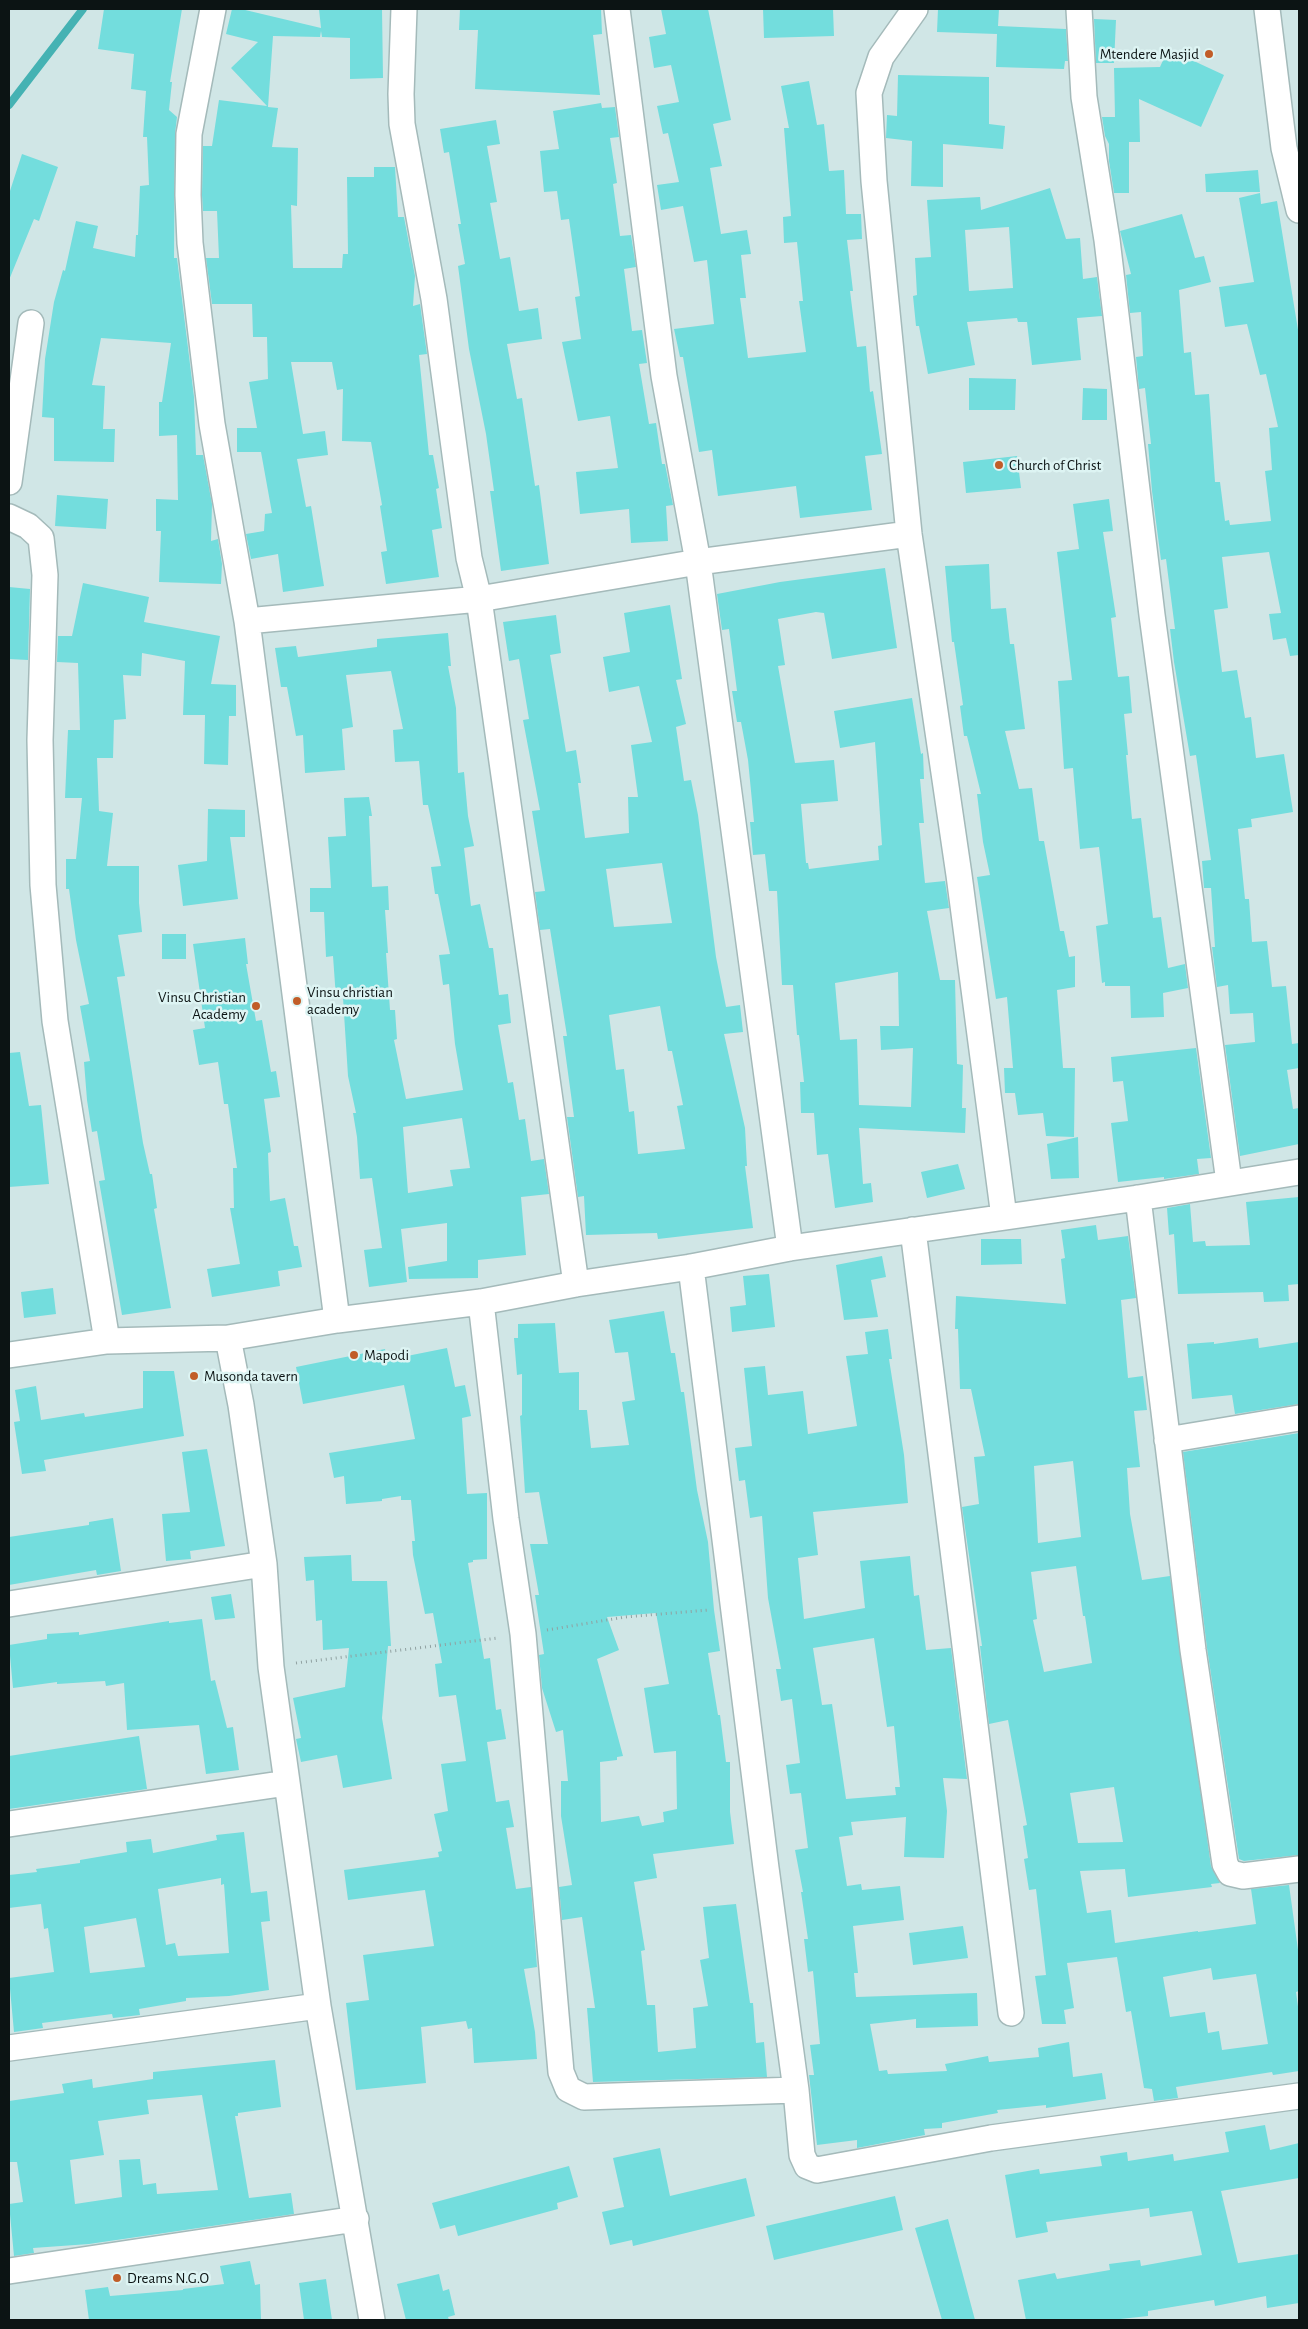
<!DOCTYPE html>
<html>
<head>
<meta charset="utf-8">
<style>
  body { margin:0 }
  #map { position:relative; width:1308px; height:2329px; overflow:hidden; background:#d0e6e6; font-family:"Alegreya Sans",sans-serif }
  canvas { display:block }
  .frame { position:absolute; inset:0; border:10px solid #0c1414; pointer-events:none }
</style>
</head>
<body>
<div id="map">
<canvas width="1308" height="2329"></canvas>
<div class="frame"></div>
</div>
<script>
const ctx = document.querySelector('canvas').getContext('2d');
ctx.lineJoin = 'round';
const shape = rows => new Path2D(rows.map(r => 'M' + r).join(''));
function trace(path, color, width, dash) { ctx.strokeStyle = color; ctx.lineWidth = width; ctx.lineCap = dash ? 'butt' : 'round'; ctx.setLineDash(dash || []); ctx.stroke(path); }
function paint(path, color) { ctx.fillStyle = color; ctx.fill(path, 'evenodd'); }
function drawText(font, color, halo, rows, align = 'center') {
  ctx.font = font + ' "Alegreya Sans",sans-serif'; ctx.lineWidth = 5; ctx.setLineDash([]); ctx.textBaseline = 'middle'; ctx.strokeStyle = halo; ctx.fillStyle = color; for (const [text, x, y, turn = 0] of rows) {
    ctx.save(); ctx.translate(x, y); ctx.rotate((+turn || 0) * Math.PI / 180); ctx.textAlign = isNaN(turn) ? turn : align; if (halo) ctx.strokeText(text, 0, 0); ctx.fillText(text, 0, 0); ctx.restore();
  }
}
trace(shape([
  [9,105,83,9]
]), '#45b2b3', 8);
paint(shape([
  [104,9,182,9,170,82,172,82,169,110,177,117,175,134,174,258,177,258,194,397,196,455,203,455,212,504,211,541,218,539,222,564,221,584,159,582,161,531,156,531,156,499,178,500,177,435,159,436,159,402,162,402,171,343,101,338,92,385,105,386,103,429,115,429,114,462,54,461,54,418,42,417,45,359,54,302,63,270,65,271,76,221,98,226,93,248,135,257,136,235,138,235,140,186,149,185,147,137,143,137,146,91,131,89,134,54,98,49],
  [232,9,241,9,321,28,319,9,382,9,383,78,350,79,350,38,322,37,321,31,320,37,273,36,268,107,278,108,272,147,298,148,297,206,291,205,293,268,342,268,343,254,348,254,347,177,374,177,374,167,395,167,398,217,404,217,415,276,413,306,420,304,427,354,419,355,429,455,433,455,439,488,436,489,442,528,432,530,439,577,386,584,381,552,387,551,380,506,382,505,371,442,342,441,343,389,337,390,332,362,291,362,303,434,325,431,328,455,297,459,306,507,311,506,324,586,283,592,278,554,251,559,246,534,264,531,265,514,272,513,261,452,237,452,237,428,257,428,249,382,268,379,267,337,253,337,252,304,212,304,206,258,219,258,217,211,203,211,202,195,203,146,212,146,219,100,267,106,231,68,258,42,226,34],
  [460,9,601,9,602,34,593,35,600,95,475,89,478,30,459,30],
  [661,9,708,9,731,120,713,124,722,166,710,168,721,234,747,230,751,254,741,255,746,298,740,298,748,358,806,352,799,301,803,301,797,242,784,243,783,217,791,216,784,128,789,128,781,86,809,81,817,125,824,124,829,171,844,170,846,214,861,214,862,239,847,240,853,291,850,291,857,347,866,346,870,392,873,391,882,454,865,456,872,510,800,518,796,486,718,496,712,450,699,452,683,357,680,357,674,329,714,324,707,260,694,262,683,206,661,210,657,185,679,182,668,133,663,134,657,106,679,102,671,65,654,68,649,37,666,34],
  [763,9,833,9,834,36,764,38],
  [938,9,999,9,998,26,1066,29,1068,61,1065,61,1064,69,996,67,997,34,937,32],
  [1094,19,1116,20,1114,63,1096,63],
  [1168,49,1224,75,1201,127,1139,99,1140,142,1129,142,1129,193,1114,193,1109,161,1109,144,1105,136,1102,117,1115,117,1114,68,1160,67],
  [898,75,989,77,989,124,1005,126,1003,149,943,144,943,187,911,186,912,141,886,138,887,115,897,116],
  [601,103,602,108,615,107,619,137,610,138,617,183,613,184,620,236,631,235,636,267,624,269,632,331,642,330,647,363,639,364,649,424,656,423,662,464,665,464,673,505,666,506,668,541,631,543,629,509,580,514,576,472,618,468,610,416,578,421,562,342,581,339,575,297,580,296,569,219,561,220,557,191,544,192,540,151,559,149,553,111],
  [496,120,500,144,487,146,497,202,490,203,500,259,510,257,519,311,538,308,542,339,507,344,517,399,522,398,535,486,539,485,549,564,501,571,490,491,494,491,486,434,469,349,458,266,465,264,458,224,461,224,449,152,444,153,440,129],
  [22,154,58,167,39,221,34,219,9,280,9,194],
  [1258,170,1260,192,1206,192,1205,174],
  [1050,188,1066,239,1080,238,1083,279,1097,277,1102,316,1077,318,1081,360,1032,365,1027,322,1018,322,1017,318,967,322,975,365,928,374,919,326,916,326,913,296,917,295,915,258,931,257,927,200,980,197,981,210],
  [1009,227,1013,288,969,291,965,230],
  [1260,193,1261,204,1277,201,1299,336,1299,655,1290,656,1286,638,1273,640,1269,614,1281,613,1269,552,1222,557,1228,608,1214,610,1222,672,1237,670,1245,718,1251,717,1256,758,1284,754,1293,812,1251,819,1252,827,1238,829,1245,899,1249,899,1252,942,1267,941,1272,987,1286,986,1292,1044,1299,1043,1299,1068,1287,1070,1293,1109,1299,1108,1299,1144,1240,1156,1225,1045,1255,1042,1253,1013,1230,1014,1228,985,1217,987,1212,947,1215,947,1211,888,1204,888,1202,861,1211,860,1196,755,1190,756,1174,662,1170,629,1175,629,1166,559,1161,560,1152,491,1148,444,1151,444,1145,388,1139,389,1136,357,1143,356,1141,312,1130,313,1126,275,1131,274,1120,231,1182,214,1195,258,1204,256,1211,282,1179,290,1184,353,1191,352,1195,395,1209,394,1215,482,1220,482,1225,521,1229,520,1230,525,1271,521,1265,471,1272,470,1269,428,1278,427,1266,374,1260,375,1247,324,1225,327,1219,287,1254,282,1239,198],
  [969,378,1016,379,1015,410,969,410],
  [1083,388,1107,389,1107,420,1082,420],
  [1017,456,1021,488,966,493,963,462],
  [57,495,108,499,106,529,55,526],
  [1109,499,1113,531,1103,532,1116,617,1111,618,1118,677,1129,676,1132,713,1124,714,1128,755,1126,755,1132,819,1141,818,1153,918,1161,917,1168,968,1185,964,1188,988,1163,993,1164,1017,1131,1018,1130,986,1105,986,1105,982,1102,983,1096,926,1108,924,1099,847,1080,849,1073,768,1064,769,1058,681,1072,680,1057,552,1079,549,1073,504],
  [989,564,991,609,1006,608,1010,644,1014,644,1025,729,1005,731,1019,789,1032,788,1039,841,1044,841,1060,931,1064,931,1069,957,1075,956,1075,987,1057,990,1063,1068,1075,1068,1074,1137,1046,1136,1043,1113,1018,1115,1015,1093,1005,1093,1004,1068,1013,1068,1007,997,996,999,977,877,990,875,983,842,977,794,981,794,967,736,964,736,960,706,963,705,954,642,952,642,945,566],
  [885,568,897,648,832,659,824,613,816,612,778,619,785,665,778,666,795,763,834,760,838,801,801,804,806,863,808,863,809,869,879,860,878,846,882,845,875,742,840,748,834,711,912,698,921,754,923,753,924,779,920,779,924,823,919,823,925,883,945,881,949,908,927,911,940,980,955,980,957,1064,963,1065,962,1108,966,1108,965,1133,859,1128,863,1184,871,1183,873,1202,835,1208,828,1154,817,1155,814,1113,801,1113,800,1082,804,1082,799,1035,797,1035,793,985,782,985,777,891,769,891,765,854,753,855,750,822,754,822,748,760,741,722,737,722,732,691,737,691,729,629,722,630,717,594,780,582],
  [898,972,899,1026,880,1026,881,1050,913,1048,911,1107,859,1105,857,1039,840,1040,835,983],
  [83,583,149,597,144,622,220,636,211,684,236,685,236,716,229,716,228,765,204,764,205,715,183,715,185,661,142,653,141,676,123,675,126,719,114,720,113,758,97,758,99,811,113,813,107,866,139,866,139,903,142,932,118,935,125,976,117,977,143,1143,150,1174,152,1174,157,1208,154,1209,171,1308,122,1315,99,1181,105,1180,97,1131,92,1132,87,1100,84,1062,90,1061,80,1006,89,1004,76,940,69,889,66,889,66,859,76,859,82,798,65,798,68,730,80,730,78,663,57,662,58,636,72,636],
  [9,587,30,589,28,660,9,659],
  [670,605,682,679,676,680,686,724,676,727,684,781,691,780,698,815,716,957,726,1007,740,1005,743,1032,724,1034,745,1128,747,1166,745,1166,753,1228,658,1239,657,1233,586,1235,584,1196,578,1197,567,1117,574,1117,563,1036,567,1036,550,929,540,930,535,892,545,891,532,811,540,810,523,720,529,719,519,659,509,661,503,622,556,615,561,653,550,655,566,752,576,750,581,783,578,783,585,838,629,833,628,797,638,797,631,745,652,742,639,686,609,692,603,657,630,652,624,613],
  [662,863,672,923,614,927,606,869],
  [660,1006,668,1051,672,1051,683,1105,677,1106,685,1149,638,1154,634,1111,629,1112,624,1069,616,1070,609,1015],
  [448,633,451,666,448,666,456,708,458,773,464,772,468,816,474,846,464,848,471,906,480,904,489,948,493,948,499,995,508,994,511,1023,498,1025,508,1083,513,1082,519,1120,525,1119,531,1161,544,1159,549,1194,521,1197,526,1255,478,1260,478,1278,409,1279,408,1267,447,1261,447,1223,401,1229,407,1282,369,1287,364,1250,382,1248,372,1178,360,1179,357,1137,353,1113,356,1113,348,1076,343,998,336,998,333,956,326,957,324,912,310,912,310,888,331,888,328,837,346,836,344,798,369,797,372,816,369,816,372,887,388,886,389,910,385,910,388,953,386,953,390,1010,395,1010,397,1039,394,1040,406,1099,463,1090,455,1044,449,984,443,985,439,955,450,954,438,894,435,894,431,867,441,866,428,805,423,805,419,761,395,762,393,730,403,729,391,671,346,675,353,727,342,729,345,770,305,773,303,735,296,736,287,687,281,687,275,648,296,646,298,657,377,647,377,639],
  [462,1118,470,1168,450,1170,453,1186,408,1193,403,1127],
  [208,809,245,810,245,837,230,837,238,899,183,906,178,865,207,861],
  [162,934,186,934,186,959,162,959],
  [245,938,248,964,246,964,256,1021,262,1020,271,1072,276,1071,280,1097,264,1099,271,1152,268,1153,270,1201,285,1198,294,1246,298,1246,302,1267,278,1271,280,1286,212,1297,207,1269,240,1264,230,1208,234,1208,233,1168,237,1168,228,1104,224,1104,218,1062,199,1065,193,1030,205,1028,193,944],
  [1196,1048,1211,1158,1197,1159,1199,1174,1164,1179,1164,1177,1118,1182,1111,1123,1128,1121,1123,1081,1113,1082,1111,1057],
  [20,1052,29,1106,41,1105,49,1184,9,1187,9,1053],
  [1078,1137,1079,1178,1051,1179,1047,1144],
  [958,1164,965,1189,927,1198,921,1172],
  [1299,1197,1299,1284,1288,1285,1289,1301,1264,1302,1263,1292,1178,1294,1174,1234,1169,1235,1167,1208,1190,1204,1193,1242,1205,1241,1206,1246,1250,1245,1246,1202],
  [1096,1225,1098,1240,1128,1236,1136,1298,1121,1300,1128,1378,1143,1376,1147,1410,1134,1411,1140,1467,1127,1468,1130,1514,1142,1580,1170,1576,1211,1866,1220,1883,1211,1884,1212,1887,1128,1897,1125,1869,1080,1871,1087,1913,1111,1910,1115,1943,1198,1931,1198,1932,1256,1924,1251,1889,1289,1885,1299,1957,1299,1991,1296,1992,1299,2014,1299,2071,1273,2075,1272,2072,1176,2087,1178,2098,1154,2101,1152,2089,1144,2088,1131,2011,1126,2012,1117,1957,1067,1963,1074,2008,1064,2010,1066,2024,1042,2024,1035,1976,1046,1975,1036,1889,1029,1890,1024,1859,1028,1858,1023,1826,1027,1825,1008,1720,989,1724,980,1646,982,1646,962,1507,979,1504,974,1457,985,1456,971,1389,960,1389,958,1329,955,1329,956,1296,1066,1304,1061,1259,1065,1258,1061,1230],
  [1073,1461,1081,1537,1038,1543,1034,1466],
  [1076,1566,1083,1616,1085,1616,1092,1663,1044,1672,1033,1620,1037,1619,1031,1572],
  [1114,1787,1123,1842,1078,1843,1070,1793],
  [1211,1968,1213,1980,1256,1974,1268,2044,1222,2050,1219,2031,1208,2033,1205,2012,1170,2017,1163,1977],
  [981,1239,1021,1239,1022,1264,981,1265],
  [882,1256,886,1277,871,1280,878,1317,844,1320,836,1265],
  [769,1274,775,1327,732,1332,730,1307,746,1305,743,1276],
  [53,1288,56,1314,24,1318,21,1292],
  [664,1311,671,1353,675,1353,681,1392,684,1392,697,1490,708,1542,714,1610,720,1651,708,1653,718,1715,720,1715,726,1762,730,1762,730,1812,734,1844,653,1854,657,1878,634,1882,645,1950,641,1951,647,2005,655,2005,658,2052,696,2048,693,2008,708,2006,700,1960,709,1958,703,1907,736,1904,750,2003,753,2003,756,2043,764,2042,767,2077,593,2082,587,2008,595,2008,582,1917,562,1920,559,1887,572,1885,561,1816,561,1781,568,1781,563,1730,556,1732,542,1688,539,1655,544,1654,535,1595,539,1595,530,1544,548,1544,539,1492,525,1493,520,1416,522,1415,522,1374,517,1375,514,1338,518,1338,518,1324,555,1323,559,1373,579,1372,579,1410,587,1410,591,1448,629,1445,622,1402,635,1400,628,1352,615,1353,609,1320],
  [656,1613,669,1684,644,1688,654,1753,676,1751,677,1809,663,1812,664,1822,642,1826,639,1816,601,1822,600,1762,617,1760,617,1757,623,1756,597,1659,619,1650,607,1617],
  [888,1329,892,1359,889,1359,904,1455,908,1503,813,1512,818,1555,798,1558,804,1619,865,1608,860,1561,910,1556,914,1596,919,1595,926,1650,951,1648,967,1779,943,1778,947,1811,944,1858,904,1857,906,1817,851,1822,853,1835,839,1837,847,1886,861,1884,862,1890,900,1886,904,1920,853,1926,858,1973,854,1973,856,1997,977,1993,978,2026,916,2028,916,2019,870,2024,879,2071,887,2070,888,2074,947,2071,945,2064,988,2056,989,2062,1039,2057,1038,2048,1069,2042,1073,2077,1102,2073,1106,2099,1046,2108,1046,2105,997,2110,998,2113,942,2123,942,2128,924,2129,925,2135,857,2148,857,2140,817,2145,809,2075,814,2075,810,2045,820,2044,813,1971,808,1972,804,1939,808,1939,801,1892,803,1892,795,1850,808,1848,801,1793,790,1794,786,1765,800,1763,792,1699,781,1701,776,1669,781,1669,768,1598,762,1516,750,1518,745,1480,739,1481,735,1448,752,1446,744,1368,765,1366,768,1395,803,1391,808,1434,857,1426,846,1356,868,1354,865,1332],
  [874,1638,887,1727,894,1726,900,1787,895,1787,896,1795,846,1799,832,1704,822,1705,813,1648],
  [1258,1338,1259,1348,1299,1342,1299,1404,1235,1414,1232,1395,1192,1399,1187,1344,1214,1342,1214,1344],
  [447,1348,455,1387,465,1385,471,1416,462,1418,467,1494,487,1493,487,1559,473,1560,473,1562,468,1563,484,1659,490,1658,496,1710,501,1709,506,1739,487,1742,496,1802,509,1800,514,1827,506,1828,516,1889,531,1887,537,1967,524,1969,535,2032,537,2059,474,2063,472,2028,468,2029,466,2021,421,2027,426,2083,356,2090,346,2003,369,2000,363,1955,434,1946,425,1890,348,1900,344,1870,439,1857,438,1852,442,1851,434,1814,448,1811,441,1764,466,1761,456,1695,439,1697,435,1664,442,1663,433,1613,425,1614,413,1555,412,1541,415,1541,411,1500,401,1500,401,1496,382,1499,382,1501,346,1504,344,1476,334,1478,329,1453,415,1439,404,1385,303,1404,296,1367,385,1349,387,1360],
  [143,1371,174,1371,184,1436,44,1460,46,1471,22,1474,14,1422,20,1421,15,1390,36,1386,41,1420,84,1413,85,1417,143,1408],
  [1299,1433,1299,1855,1244,1861,1239,1859,1207,1648,1183,1452],
  [207,1449,225,1546,190,1551,191,1559,166,1561,162,1514,190,1512,182,1452],
  [113,1518,121,1571,97,1575,96,1570,9,1585,9,1537,89,1525,89,1522],
  [351,1555,352,1581,387,1581,391,1646,388,1646,382,1718,392,1779,343,1788,337,1755,301,1762,296,1739,301,1738,293,1698,345,1687,349,1648,323,1650,322,1620,316,1621,314,1580,306,1581,304,1557],
  [231,1594,235,1618,215,1620,211,1597],
  [202,1619,211,1681,215,1680,227,1728,233,1727,239,1770,206,1774,199,1725,127,1730,124,1683,106,1686,105,1681,57,1684,57,1682,13,1688,9,1645,47,1639,47,1634,79,1632,79,1635,169,1621,169,1623],
  [139,1736,147,1789,9,1809,9,1756],
  [244,1832,251,1893,267,1891,270,1921,261,1922,269,1990,229,1996,186,1998,186,2001,139,2009,140,2015,113,2018,112,2014,42,2023,43,2028,14,2032,9,1978,54,1972,48,1928,44,1929,41,1904,9,1908,9,1875,37,1872,36,1869,80,1863,80,1860,127,1852,126,1842,151,1839,153,1853,217,1840,216,1835],
  [221,1878,221,1885,224,1884,229,1953,178,1956,175,1943,166,1945,158,1889],
  [136,1918,145,1967,90,1973,84,1927],
  [963,1926,968,1958,913,1965,909,1933],
  [275,2060,281,2107,238,2113,238,2116,235,2116,249,2198,291,2193,294,2214,89,2244,33,2248,34,2253,14,2256,9,2204,23,2202,17,2162,9,2162,9,2101,64,2093,62,2084,92,2079,93,2088,153,2079,153,2072],
  [202,2095,218,2190,157,2194,156,2183,143,2185,140,2159,119,2160,122,2197,75,2204,70,2160,104,2155,98,2121,149,2114,147,2100],
  [1265,2125,1270,2150,1299,2143,1299,2178,1221,2191,1238,2263,1299,2254,1299,2303,1267,2308,1266,2296,1215,2306,1214,2300,1148,2311,1148,2316,1111,2320,1026,2320,1018,2280,1055,2273,1057,2279,1110,2270,1109,2264,1140,2260,1141,2266,1202,2255,1192,2211,1150,2217,1149,2208,1046,2222,1048,2232,1016,2238,1005,2175,1039,2169,1040,2174,1102,2166,1100,2156,1127,2152,1128,2161,1173,2154,1174,2161,1229,2152,1225,2132],
  [660,2148,670,2196,746,2178,755,2216,633,2246,632,2240,610,2245,602,2212,624,2207,613,2158],
  [569,2166,578,2197,557,2203,558,2209,458,2236,455,2225,440,2229,432,2203],
  [895,2196,903,2230,774,2260,766,2226],
  [948,2219,967,2290,975,2320,942,2320,915,2228],
  [250,2261,255,2285,260,2284,261,2320,89,2320,85,2290,108,2287,110,2296,183,2290,183,2289,224,2284,220,2266],
  [439,2274,443,2291,449,2289,455,2315,448,2317,449,2320,406,2320,397,2284],
  [326,2279,332,2320,304,2320,299,2283]
]), '#73dddd');
const street = shape([
  [213,9,189,134,188,195,190,243,212,424,247,621,337,1320],
  [404,9,401,94,402,124,434,299,469,558,479,599,576,1284],
  [617,9,664,376,698,562,790,1248],
  [915,9,881,57,869,93,874,181,909,534,959,875,1004,1217],
  [1079,9,1084,97,1107,240,1152,615,1229,1182],
  [1267,9,1284,148,1299,210],
  [9,482,31,323],
  [9,517,28,526,41,538,45,575,40,740,43,885,55,1021,107,1341],
  [247,621,479,599,698,562,909,534],
  [1138,1198,1193,1650,1225,1864,1230,1873,1243,1876,1299,1869],
  [913,1230,1011,2013],
  [691,1267,766,1868,796,2090,802,2155,807,2166,817,2170,991,2138,1299,2096],
  [481,1302,506,1519,523,1634,561,2072,568,2089,584,2097,796,2090],
  [9,1355,107,1341,228,1338],
  [1167,1440,1299,1418],
  [9,1604,264,1564],
  [9,1824,287,1783],
  [9,2048,318,2006],
  [9,2271,356,2219],
  [372,2320,318,2006,271,1667,264,1564,241,1405,228,1338,337,1320,481,1302,576,1284,691,1267,790,1248,1138,1198,1299,1172]
]);
trace(street, '#a4baba', 28);
trace(shape([
  [547,1630,625,1617,709,1610],
  [296,1663,498,1638]
]), '#90a1a1', 3, [1, 4]);
trace(street, '#fff', 25);
for (const [x, y, r, color] of [
  [1209,54,5,"#c15d28"],
  [999,465,5,"#c15d28"],
  [297,1001,5,"#c15d28"],
  [256,1006,5,"#c15d28"],
  [354,1355,5,"#c15d28"],
  [194,1376,5,"#c15d28"],
  [117,2278,5,"#c15d28"]
]) { const dot = new Path2D(); dot.arc(x, y, r, 0, 2 * Math.PI); ctx.fillStyle = color; ctx.fill(dot); trace(dot, '#ddf4f3', 2); }
drawText('15px', '#0c1414', '#ddf4f3', [
  ["Mtendere Masjid",1199,54,"right"],
  ["Church of Christ",1009,465],
  ["Vinsu christian",307,992],
  ["academy",307,1009],
  ["Vinsu Christian",246,997,"right"],
  ["Academy",246,1014,"right"],
  ["Mapodi",364,1355],
  ["Musonda tavern",204,1376],
  ["Dreams N.G.O",127,2278]
], 'left');
</script>
</body>
</html>
